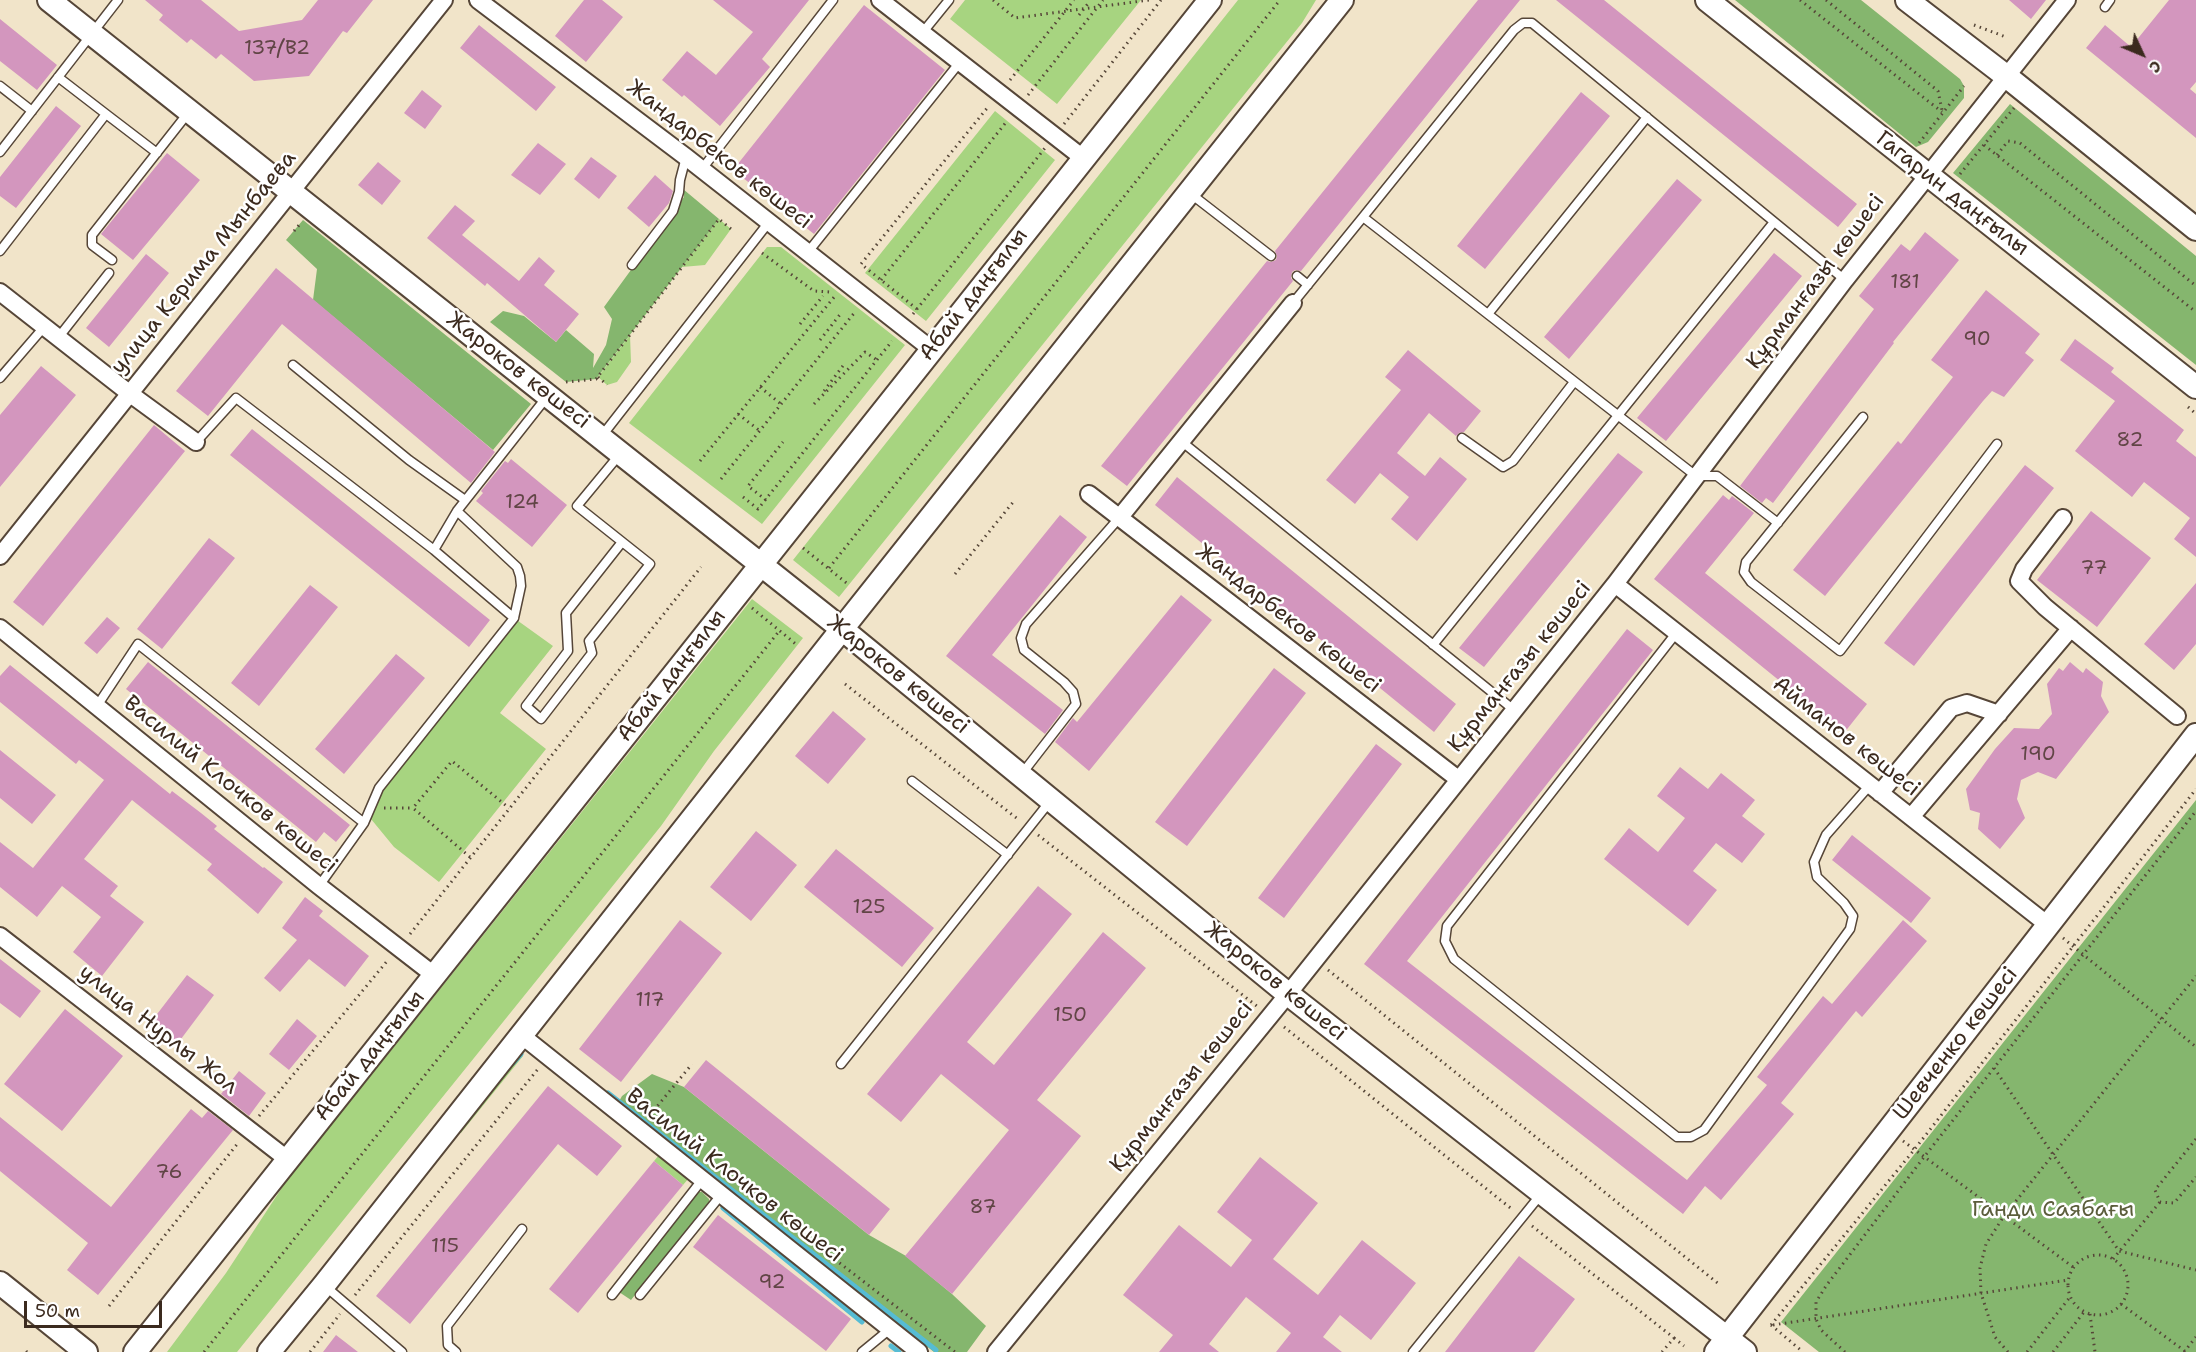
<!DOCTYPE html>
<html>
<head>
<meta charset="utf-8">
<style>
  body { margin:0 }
  #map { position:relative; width:2196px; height:1352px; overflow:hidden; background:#f1e4c9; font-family:"Shantell Sans",sans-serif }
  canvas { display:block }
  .north { position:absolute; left:2112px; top:24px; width:60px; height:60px; -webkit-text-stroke:4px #fff; paint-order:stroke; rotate:134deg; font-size:16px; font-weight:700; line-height:24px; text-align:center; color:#3b2a1e }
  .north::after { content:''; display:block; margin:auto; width:21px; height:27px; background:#3b2a1e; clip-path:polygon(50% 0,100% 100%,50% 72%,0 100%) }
  .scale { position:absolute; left:24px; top:1301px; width:138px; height:27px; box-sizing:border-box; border:3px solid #3b2a1e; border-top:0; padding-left:8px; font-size:18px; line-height:21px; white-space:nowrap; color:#3b2a1e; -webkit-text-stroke:4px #fff; paint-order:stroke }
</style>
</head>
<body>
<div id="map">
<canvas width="2196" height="1352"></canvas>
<div class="north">С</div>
<div class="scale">50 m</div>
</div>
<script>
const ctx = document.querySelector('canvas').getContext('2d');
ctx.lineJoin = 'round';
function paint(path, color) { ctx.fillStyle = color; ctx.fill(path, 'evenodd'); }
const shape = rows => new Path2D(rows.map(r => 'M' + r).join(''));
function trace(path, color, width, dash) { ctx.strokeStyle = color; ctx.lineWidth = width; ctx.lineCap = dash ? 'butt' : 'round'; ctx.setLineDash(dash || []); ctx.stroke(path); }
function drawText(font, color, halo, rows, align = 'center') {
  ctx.font = font + ' "Shantell Sans",sans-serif'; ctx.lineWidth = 5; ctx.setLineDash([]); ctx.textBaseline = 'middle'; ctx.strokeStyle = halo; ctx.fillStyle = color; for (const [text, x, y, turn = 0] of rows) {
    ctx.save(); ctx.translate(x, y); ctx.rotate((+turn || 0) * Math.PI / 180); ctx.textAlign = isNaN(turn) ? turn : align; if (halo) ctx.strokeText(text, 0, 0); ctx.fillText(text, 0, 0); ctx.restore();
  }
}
paint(shape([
  [965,0,1141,0,1057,104,950,19],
  [1238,0,1316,0,1302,23,839,597,793,560],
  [995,111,1055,160,926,321,865,273],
  [719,219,731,229,705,265,682,267],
  [767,247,781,247,905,345,762,524,629,423],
  [630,335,631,362,617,382,607,385,598,377],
  [752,599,803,638,714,751,661,826,237,1352,167,1352,226,1273,285,1183],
  [514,618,553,646,500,713,546,749,439,882,394,847,371,819,379,788],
  [511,1049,523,1056,461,1133,448,1128],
  [659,1155,689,1178,683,1185,654,1161]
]), '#a7d480');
paint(shape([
  [1735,0,1861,0,1960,79,1964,86,1964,98,1928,142,1916,147],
  [2010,104,2196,256,2196,365,1953,173],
  [683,189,719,219,596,379,566,382,490,322,503,311,524,316,556,342,566,330,594,354,593,368,606,345,612,319,604,307,684,197],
  [303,220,531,404,493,450,313,300,317,269,286,240],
  [2196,800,2196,1352,1819,1352,1781,1322],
  [652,1074,684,1087,869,1235,906,1256,952,1294,986,1326,967,1352,934,1352,617,1105,622,1096],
  [698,1192,702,1192,709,1199,709,1202,631,1300,619,1292]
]), '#85b66e');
trace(shape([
  [513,1063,521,1054],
  [608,1093,936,1350],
  [723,1208,862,1322],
  [891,1346,899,1352]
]), '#56bcd4', 5);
paint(shape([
  [145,0,201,0,239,31,302,20,318,0,373,0,347,33,343,31,309,76,254,81,221,54,216,59,191,39,187,43,159,20,163,15],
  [584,0,602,0,623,17,586,62,555,36],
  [713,0,809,0,762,59,770,67,720,126,684,95,682,97,662,80,687,51,716,75,753,32],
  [1478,0,1520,0,1301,271,1295,270,1292,272,1291,278,1293,281,1127,486,1101,466,1267,261,1271,262,1276,260,1277,256,1275,251],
  [1556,0,1604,0,1857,204,1838,227],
  [2009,0,2046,0,2031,19],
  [2169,0,2196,0,2196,82,2190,89,2196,94,2196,138,2086,48,2105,25,2131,47],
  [864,5,945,70,814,234,733,170],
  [0,19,57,65,37,90,0,61],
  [479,25,556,87,536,111,460,48],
  [422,90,442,106,425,129,404,113],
  [1581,92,1610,116,1485,269,1457,246],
  [56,106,81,126,16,208,0,196,0,177],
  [538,143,566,164,540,195,511,175],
  [167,153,200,180,133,260,101,234],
  [591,157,617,176,599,199,574,179],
  [378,162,401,181,382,205,358,185],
  [655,175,673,191,669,203,649,227,627,208],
  [1677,179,1702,200,1569,359,1544,337],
  [455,205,475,221,462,235,519,281,539,257,555,271,544,285,579,314,556,342,487,283,485,286,427,238],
  [1925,232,1959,260,1893,342,1894,343,1773,503,1766,498,1762,503,1740,486,1874,309,1859,296,1901,244,1910,251],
  [1774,253,1802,276,1666,441,1637,418],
  [146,254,169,273,109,347,86,328],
  [276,268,495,452,471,483,282,324,208,416,176,391],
  [1986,290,2040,334,2025,353,2034,360,2004,397,1992,391,1983,401,1825,596,1793,570,1898,441,1901,444,1953,377,1931,360],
  [2075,339,2114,368,2111,372,2184,430,2176,441,2196,457,2196,557,2174,539,2190,518,2144,482,2132,497,2075,451,2115,401,2060,360],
  [1408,350,1481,411,1464,432,1459,433,1456,436,1429,413,1397,453,1425,476,1440,457,1467,479,1417,541,1391,519,1409,497,1380,473,1355,504,1326,480,1401,390,1385,377],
  [41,366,76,395,0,487,0,415],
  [154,425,185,451,43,626,13,602],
  [252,429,490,620,469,647,230,455],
  [1618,453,1643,472,1484,667,1459,648],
  [511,459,567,505,532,547,476,501,483,493,481,491,505,461,508,463],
  [2025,465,2054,488,1914,666,1884,643],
  [1177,477,1456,704,1434,732,1155,505],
  [1723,495,1729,500,1732,496,1754,513,1705,573,1867,704,1844,733,1654,579],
  [2091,511,2151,558,2097,627,2037,580],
  [1060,515,1087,537,992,655,1063,710,1045,734,946,656],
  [209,538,235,558,162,649,137,629],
  [2196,583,2196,644,2174,670,2144,644],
  [310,585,338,607,259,706,231,683],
  [1181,595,1212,620,1089,771,1055,742,1073,718,1077,722],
  [107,617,120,628,97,654,84,643],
  [1627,629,1653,650,1407,961,1687,1180,1767,1085,1757,1077,1823,996,1832,1004,1903,920,1927,941,1862,1017,1856,1011,1781,1103,1794,1114,1721,1200,1705,1186,1683,1214,1364,964],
  [396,654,425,678,344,774,315,749],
  [148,662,350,825,336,842,324,832,316,842,126,689],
  [2070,662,2083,673,2086,668,2103,682,2101,696,2109,712,2056,779,2038,772,2021,780,2017,799,2025,818,2000,849,1978,829,1980,813,1970,810,1966,789,1995,749,2014,728,2039,729,2052,714,2047,684,2059,668,2063,671],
  [10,665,170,794,172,791,201,813,217,826,214,829,263,868,264,867,283,882,258,914,207,870,212,864,132,800,84,859,118,886,110,896,144,922,102,976,73,952,101,917,62,886,37,917,0,887,0,842,33,868,104,780,79,760,76,764,0,702,0,676],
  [1274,668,1306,693,1187,846,1155,822],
  [833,711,866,739,828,784,795,756],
  [1376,744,1402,764,1284,918,1258,898],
  [0,750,56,795,32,824,0,798],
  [1680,767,1708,789,1721,773,1755,800,1742,816,1765,834,1742,863,1716,843,1693,871,1717,890,1688,926,1604,859,1629,828,1658,852,1685,818,1657,796],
  [756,831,797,865,751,921,710,887],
  [1852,835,1931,898,1911,923,1832,860],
  [836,849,934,928,902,967,804,887],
  [1038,886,1072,914,967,1042,994,1065,1103,932,1146,968,1037,1100,1081,1136,952,1294,905,1256,1009,1130,941,1074,901,1122,867,1094],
  [305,897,323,911,319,916,369,956,345,987,309,959,280,992,264,978,297,940,282,928],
  [680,920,722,953,621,1082,579,1049],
  [0,959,41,991,20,1018,0,1003],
  [187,975,214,995,178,1043,151,1022],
  [65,1009,123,1056,62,1131,4,1084],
  [297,1019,317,1036,289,1070,269,1054],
  [706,1060,890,1209,869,1235,684,1087],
  [239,1071,266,1093,249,1116,221,1094],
  [548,1086,622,1146,597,1176,558,1144,410,1324,376,1296],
  [191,1109,202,1118,208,1111,233,1130,98,1295,67,1270,88,1243,0,1171,0,1117,111,1207],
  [1260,1157,1318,1203,1273,1259,1318,1295,1362,1240,1416,1283,1371,1340,1340,1315,1323,1337,1342,1352,1276,1352,1291,1333,1246,1297,1209,1344,1219,1352,1159,1352,1173,1335,1123,1295,1179,1225,1231,1267,1252,1240,1217,1212],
  [654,1161,683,1185,578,1313,549,1289],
  [718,1215,851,1319,826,1351,693,1247],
  [1519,1256,1575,1299,1534,1352,1445,1352],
  [336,1335,358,1352,323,1352]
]), '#d396be');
const lane = shape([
  [2105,7,2110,0],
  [923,32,949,0],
  [0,86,32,111],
  [106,114,157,153],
  [0,152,118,0],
  [702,169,833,0],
  [1191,194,1271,256],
  [1363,217,1514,30,1523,23,1532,23,1845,280],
  [0,251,106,114,58,77],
  [808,252,960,62],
  [112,260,92,245,92,235,188,113],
  [632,265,673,211,679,192,680,180,686,157],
  [1297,276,1308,285],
  [1293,303,1363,217,1696,476,1717,476,1778,523],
  [1488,314,1647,117],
  [58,338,109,273],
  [293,365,409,460,465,500],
  [0,378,44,327],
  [1863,417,1746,562,1744,572,1751,582,1840,651,1997,444],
  [601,437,769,222],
  [1462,438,1503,467,1513,461,1574,382],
  [1181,441,1514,710],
  [196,442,236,398,434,550,514,618],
  [620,454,577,506,650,564,589,641,592,653,541,719,526,706,568,651,566,613,622,542],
  [434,550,457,511,546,398],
  [1677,632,1447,926,1445,941,1454,959,1677,1137,1691,1137,1704,1130,1850,929,1853,916,1844,903,1817,877,1814,862,1826,835,1870,785],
  [1433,645,1774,222],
  [97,706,138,644,364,823],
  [1021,775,1076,704,1073,692,1064,682,1024,650,1021,638,1026,624,1120,517],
  [912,781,1008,855],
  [319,886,364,823,379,788,514,618,521,586,520,576,517,567,457,511],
  [841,1064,1051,800],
  [325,1286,402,1352],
  [612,1295,702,1180],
  [640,1295,721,1195],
  [456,1352,448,1345,447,1326,522,1229],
  [862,1352,890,1329],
  [1413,1352,1542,1193]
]);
const street = shape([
  [478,0,686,157,931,349],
  [880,0,1083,158],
  [0,292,129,393,196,442],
  [1089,494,1458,779],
  [1120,517,1293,303],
  [2063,518,2024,569,2019,581,2045,607,2177,716],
  [0,556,444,0],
  [1615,584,2048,925],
  [0,628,319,886,434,975],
  [1880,793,1951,708,1967,703,1999,714],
  [1911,817,2071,628],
  [0,936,287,1159],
  [521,1035,919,1352],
  [996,1352,1288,994,1615,584,1845,280,2067,0]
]);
const secondary = shape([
  [49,0,842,629,1288,994,1745,1352],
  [1707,0,2196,387],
  [1907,0,2006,76,2196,229],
  [0,1283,86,1352],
  [135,1352,1210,0],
  [269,1352,324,1285,842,629,1342,0],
  [1716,1352,2196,735]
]);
trace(lane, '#564638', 11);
trace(street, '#564638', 20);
trace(secondary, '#564638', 26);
trace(shape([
  [993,0,1015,18,1149,0],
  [1800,0,1942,112],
  [1826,0,1938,91,1942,110],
  [1079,15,1090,1],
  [1974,25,2006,37],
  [1010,80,1074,0],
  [1028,95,1103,0],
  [1064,124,1161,0],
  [1919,143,1964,86],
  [1984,145,2196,312],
  [1997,155,2008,141,2020,143,2196,286],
  [1960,174,2014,108],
  [294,231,300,224],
  [762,253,814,291,830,292],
  [881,280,1007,121],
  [917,309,861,264,988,107],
  [913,314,1045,148],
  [800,324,823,296],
  [820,340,842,312],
  [598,377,607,385],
  [566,382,596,379,719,219,731,229],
  [760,387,781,404],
  [824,391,845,363],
  [814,404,865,352,877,360],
  [2188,407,2196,414],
  [738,414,760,431],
  [700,461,835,296],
  [721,479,855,312],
  [743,497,758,509,892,341],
  [766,500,748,486,783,442],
  [803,548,849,585],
  [829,568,1280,0],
  [955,574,1014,501],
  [752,608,797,645],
  [845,684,1019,820],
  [384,808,413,808],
  [1038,835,1258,1007],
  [470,857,413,808,452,761,509,808],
  [410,934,701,567],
  [2063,938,2196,1047],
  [1328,970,1720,1285],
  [1284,1027,1513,1210],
  [1994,1068,2119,1251,2196,1270],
  [650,1115,692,1064],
  [259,1116,388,960],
  [2196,1139,2155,1190,2160,1202,2174,1203,2196,1177],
  [1903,1141,2073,1267],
  [1532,1226,1674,1338,1662,1352],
  [811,1241,955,1352],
  '2068 1285a30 30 0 1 1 60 0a30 30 0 1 1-60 0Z',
  [2113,1259,2160,1202],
  [355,1295,538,1069],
  [2121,1304,2186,1352],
  [109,1306,238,1143],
  [2090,1314,2095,1352],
  [1771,1325,1914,1150,2196,789],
  [1771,1325,1803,1352],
  [1773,1325,2068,1280],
  [1674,1338,1684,1346],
  [26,1351,27,1352],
  [204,1352,780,630],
  [310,1352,340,1314],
  [1845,1352,1821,1330,1816,1319,1816,1302,1826,1286,1924,1157,2196,811],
  [2008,1352,1995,1337,1981,1293,1980,1268,1986,1244,2004,1216,2196,976],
  [2027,1352,2070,1297],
  [2053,1352,2084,1312],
  [2184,1352,2196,1337]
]), '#564638', 3, [1.5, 4.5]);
trace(lane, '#fff', 8);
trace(street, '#fff', 16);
trace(secondary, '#fff', 22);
drawText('20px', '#614546', null, [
  ["137/В2",277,49],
  ["181",1905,283],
  ["90",1977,340],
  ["82",2130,441],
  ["124",522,503],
  ["77",2094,569],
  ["190",2038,755],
  ["125",869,908],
  ["117",650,1001],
  ["150",1070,1016],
  ["76",169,1173],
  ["87",983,1208],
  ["115",445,1247],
  ["92",772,1283]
]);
drawText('22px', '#3b2a1e', '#fff', [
  ["Жандарбеков көшесі",719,155,38],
  ["Гагарин даңғылы",1952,194,38],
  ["улица Керима Мынбаева",204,263,-51],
  ["Құрманғазы көшесі",1816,282,-53],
  ["Абай даңғылы",974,295,-52],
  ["Жароков көшесі",518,371,38],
  ["Жандарбеков көшесі",1288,619,38],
  ["Құрманғазы көшесі",1520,667,-51],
  ["Жароков көшесі",898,675,39],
  ["Абай даңғылы",672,676,-52],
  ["Айманов көшесі",1846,737,38],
  ["Василий Клочков көшесі",230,785,39],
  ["Жароков көшесі",1275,982,39],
  ["улица Нурлы Жол",158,1030,38],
  ["Шевченко көшесі",1956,1044,-52],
  ["Абай даңғылы",370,1056,-51],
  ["Құрманғазы көшесі",1182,1087,-51],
  ["Василий Клочков көшесі",734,1176,38]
]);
drawText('22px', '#5b5d3b', '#fff', [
  ["Ганди Саябағы",2053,1210]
]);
</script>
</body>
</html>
